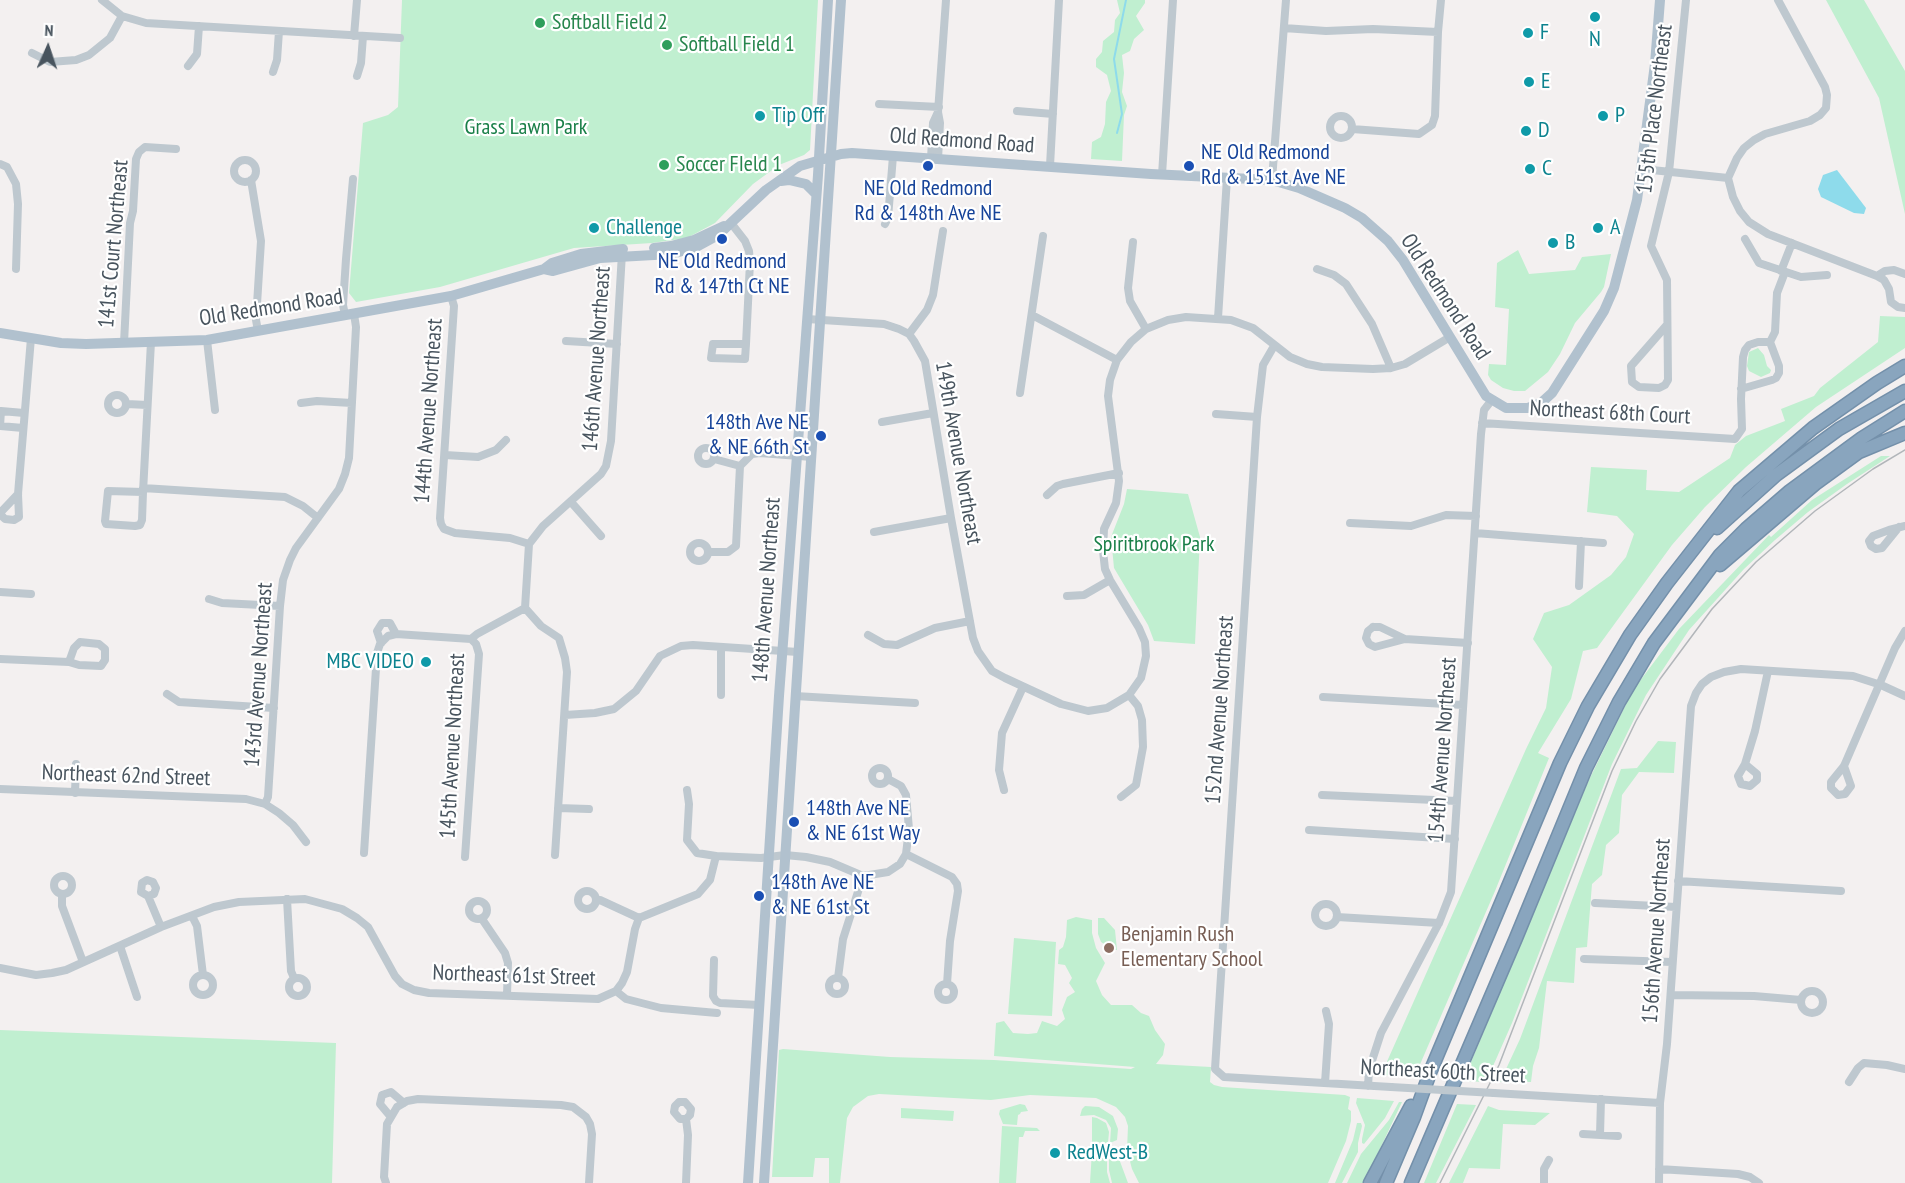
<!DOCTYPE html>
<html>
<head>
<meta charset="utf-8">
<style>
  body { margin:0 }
  #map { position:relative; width:1905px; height:1183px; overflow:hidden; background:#f3f0f0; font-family:"PT Sans Narrow",sans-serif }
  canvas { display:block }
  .north { position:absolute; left:18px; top:18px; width:60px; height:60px; -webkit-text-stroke:4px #fff; paint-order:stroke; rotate:3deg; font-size:16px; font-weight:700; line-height:24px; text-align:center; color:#48545e }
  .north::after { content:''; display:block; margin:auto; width:21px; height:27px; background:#48545e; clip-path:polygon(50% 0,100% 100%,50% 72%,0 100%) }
</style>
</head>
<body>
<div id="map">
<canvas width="1905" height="1183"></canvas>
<div class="north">N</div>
</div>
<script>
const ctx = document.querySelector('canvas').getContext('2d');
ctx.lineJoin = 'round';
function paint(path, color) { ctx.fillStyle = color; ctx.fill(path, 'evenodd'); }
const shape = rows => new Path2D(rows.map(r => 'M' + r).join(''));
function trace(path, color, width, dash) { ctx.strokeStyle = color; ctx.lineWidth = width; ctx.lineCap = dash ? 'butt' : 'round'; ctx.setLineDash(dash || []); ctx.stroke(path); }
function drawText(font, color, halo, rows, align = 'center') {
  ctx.font = font + ' "PT Sans Narrow",sans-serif'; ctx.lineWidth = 4.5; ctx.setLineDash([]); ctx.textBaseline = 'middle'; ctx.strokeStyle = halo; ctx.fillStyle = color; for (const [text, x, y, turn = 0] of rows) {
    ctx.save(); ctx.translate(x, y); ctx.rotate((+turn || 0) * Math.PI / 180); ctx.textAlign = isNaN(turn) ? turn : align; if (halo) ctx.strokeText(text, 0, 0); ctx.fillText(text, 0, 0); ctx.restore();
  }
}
paint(shape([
  [402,0,818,0,810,150,804,155,779,165,753,184,715,223,687,238,652,243,574,248,440,287,356,302,349,293,363,123,388,115,398,107],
  [1117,0,1145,0,1145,3,1136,16,1144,30,1134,39,1130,51,1122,55,1124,73,1122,92,1127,106,1124,115,1122,161,1091,159,1092,142,1101,137,1105,124,1106,102,1111,91,1107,75,1096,67,1096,59,1102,52,1103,41,1114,32,1115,20,1120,13],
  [1826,0,1864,0,1905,71,1905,214,1879,98],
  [1518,250,1529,274,1575,270,1582,257,1611,254,1604,287,1601,292,1575,323,1560,354,1548,372,1525,391,1514,391,1503,388,1491,380,1488,375,1489,364,1506,365,1509,309,1495,307,1497,263],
  [1880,316,1905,317,1905,348,1816,407,1746,467,1705,507,1672,545,1597,648,1583,651,1571,699,1538,753,1549,758,1495,891,1415,1076,1381,1075,1526,749,1546,708,1552,667,1533,639,1544,613,1569,605,1611,575,1626,557,1634,534,1617,516,1587,512,1591,467,1647,470,1646,490,1679,492,1730,458,1735,445,1746,436,1785,421,1781,409,1814,396,1820,388,1878,342],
  [1758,348,1764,355,1767,366,1771,370,1770,373,1761,377,1749,371,1747,366,1749,352],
  [1881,456,1890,456,1847,484,1808,512,1775,540,1744,569,1689,630,1646,695,1612,764,1512,1023,1486,1082,1463,1081,1588,782,1633,690,1679,629,1769,535,1771,537,1812,500],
  [1127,489,1188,494,1200,537,1195,644,1154,641,1148,625,1114,568,1111,537,1124,504],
  [1658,741,1676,742,1674,773,1639,772,1622,795,1619,833,1606,845,1602,875,1592,884,1587,947,1576,948,1574,983,1547,981,1539,1048,1533,1066,1531,1082,1500,1082,1520,1039,1621,769,1637,768],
  [1076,917,1092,920,1092,933,1096,948,1105,963,1096,981,1102,995,1111,1005,1132,1005,1141,1013,1149,1016,1155,1030,1165,1044,1163,1055,1156,1064,1211,1067,1210,1082,1214,1085,1222,1087,1345,1095,1350,1097,1348,1109,1351,1111,1351,1121,1346,1141,1328,1183,1139,1183,1132,1169,1127,1150,1128,1126,1125,1117,1116,1107,1096,1098,1030,1095,991,1100,879,1094,868,1096,853,1107,847,1118,840,1183,829,1183,829,1158,815,1158,813,1177,772,1177,779,1050,783,1049,890,1057,994,1060,1131,1069,1135,1067,994,1056,996,1023,1004,1021,1013,1033,1028,1034,1037,1033,1042,1021,1057,1026,1065,1019,1062,1010,1067,997,1075,992,1069,983,1072,978,1065,965,1058,964,1059,950,1063,947,1066,937,1067,920],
  [1098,918,1104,918,1115,930,1117,950,1113,950,1101,942,1098,934],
  [1014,938,1056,942,1052,1016,1008,1014],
  [0,1030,336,1043,332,1183,0,1183],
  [1357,1098,1394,1101,1385,1118,1364,1144,1362,1143,1362,1139,1365,1125,1356,1103],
  [1399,1102,1402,1102,1364,1183,1347,1183,1361,1154,1389,1120],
  [1020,1104,1025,1105,1028,1111,1021,1112,1020,1114,1018,1115,1017,1125,1003,1124,999,1114,1000,1110],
  [1457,1104,1476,1105,1436,1183,1424,1183],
  [1085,1106,1099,1107,1113,1116,1118,1129,1117,1140,1110,1143,1111,1128,1106,1120,1094,1115,1080,1116,1082,1109],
  [1488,1106,1499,1110,1550,1113,1535,1125,1503,1124,1500,1169,1469,1168,1463,1183,1449,1183],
  [901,1108,954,1111,953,1121,901,1118],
  [1092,1117,1097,1118,1106,1123,1109,1132,1108,1143,1092,1142],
  [1357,1123,1361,1123,1362,1126,1358,1143,1358,1152,1342,1183,1335,1183,1353,1140],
  [1002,1126,1037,1128,1040,1131,1025,1131,1023,1137,1019,1137,1016,1183,999,1183],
  [1092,1151,1107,1151,1107,1172,1110,1183,1090,1183],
  [1109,1152,1116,1153,1118,1156,1128,1183,1112,1183,1109,1170]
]), '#c0efd0');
paint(shape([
  [1837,170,1866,208,1864,214,1854,213,1821,197,1818,189,1823,175]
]), '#8edbeb');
trace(shape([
  [1117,133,1122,114,1114,59,1126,0]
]), '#8edbeb', 2);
const highway = shape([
  [1717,528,1776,475,1839,429,1905,391],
  [1720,565,1815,484,1859,452,1905,433],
  [1370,1183,1411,1106],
  [1386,1183,1414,1117,1431,1070,1560,763,1588,706,1630,635,1667,583,1739,491,1813,428,1877,383,1905,366],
  [1411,1183,1516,938,1586,768,1619,702,1654,643,1720,555,1746,529,1790,491,1862,438,1905,411]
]);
trace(highway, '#7490aa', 15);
trace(shape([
  [102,0,122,16,146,23,400,38],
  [1778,0,1825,87,1827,95,1826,108,1820,115,1810,121,1765,134,1754,140,1744,148,1737,158,1728,178,1733,197,1740,211,1749,222,1768,234,1877,276,1884,280,1889,289,1891,302,1898,307,1905,308],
  [1284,28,1326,31,1373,29,1438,32],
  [354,36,357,0],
  [32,53,50,62,76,60,89,55,110,38,122,16],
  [188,66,197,54,199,26],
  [273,72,277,60,279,31],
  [357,76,361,63,363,36],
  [879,104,939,107],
  [1017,111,1053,114],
  '1330 127a11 11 0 1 1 22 0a11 11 0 1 1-22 0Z',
  [1352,129,1419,134,1432,125,1435,116,1438,32,1441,0],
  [931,158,933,123,938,112],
  [938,159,940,123,938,112,946,0],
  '234 171a11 11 0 1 1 22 0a11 11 0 1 1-22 0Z',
  [0,164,7,167,16,184,18,204,16,269],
  [1642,165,1652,170,1728,178],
  [1050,166,1059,0],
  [1162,175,1173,0],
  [251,180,261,241,256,320,258,331],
  [1272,180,1286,0],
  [731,223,745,241,749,251,750,262,746,344],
  [885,224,888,218,893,156],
  [1745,239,1759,263,1801,277,1827,275],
  [1133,242,1128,288,1130,301,1146,329],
  [1317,269,1334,275,1346,284,1372,324,1391,368],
  [1781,271,1792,243],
  [1877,276,1885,271,1894,270,1905,274],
  [451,296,454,306,440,518,441,524,444,529,455,533,510,538,529,544],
  [345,315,343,305,346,259,353,179],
  [1032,315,1117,360],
  [1218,318,1227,178],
  [807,319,884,324,899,329,909,334,914,341,925,361,951,518,973,638,978,651,992,671,1005,678,1061,704,1088,711,1107,708,1129,695,1141,678,1146,656,1145,642,1139,628,1110,580,1105,569,1103,551,1104,529,1116,503,1119,481,1108,396,1110,380,1117,360,1131,342,1146,329,1168,320,1186,317,1231,320,1253,328,1290,357,1307,364,1322,367,1373,369,1391,368,1405,364,1450,337],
  [1666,326,1631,366,1632,382,1639,387,1659,388,1665,385,1668,380,1667,280,1651,246,1669,172,1686,0],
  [909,334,927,310,933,295,943,231],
  [207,340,215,410],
  [566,341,617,344],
  [124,343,130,223,133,211,136,159,139,152,145,147,176,149],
  [713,344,746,344,745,359,711,358,713,344],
  [1274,346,1263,365,1257,417,1215,1069,1224,1077,1391,1087],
  [1741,389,1772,380,1776,378,1779,373,1779,366,1770,342,1775,332,1777,293,1785,272],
  [1020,393,1043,236],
  '108 404a9 9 0 1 1 18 0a9 9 0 1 1-18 0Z',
  [301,403,317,401,352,403],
  [127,404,147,405],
  [1216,414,1257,417],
  [882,422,933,413],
  [1482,423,1735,439,1742,429,1741,399,1743,357,1745,350,1749,345,1758,342,1770,342],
  [23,428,0,426,1,411,24,413],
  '698 456a8 8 0 1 1 16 0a8 8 0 1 1-16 0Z',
  [445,455,478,457,496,450,506,440],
  [714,459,740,466,752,454,760,453,812,457],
  [143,488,285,497,303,506,318,518],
  [143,492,142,520,140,525,135,526,106,524,105,521,108,491,143,492,151,342],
  [1047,495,1057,486,1063,484,1119,473],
  [571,502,601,536],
  [0,513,18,494],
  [0,514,5,519,14,520,19,517,18,494,31,338],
  [1350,523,1411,526,1446,515,1476,516],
  [1899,527,1882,548,1876,549,1871,546,1869,541,1873,536,1889,530,1905,526],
  [874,532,951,518],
  [1475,533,1603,543],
  '690 552a9 9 0 1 1 18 0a9 9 0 1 1-18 0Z',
  [708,552,728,552,736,546,740,466],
  [1579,586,1581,541],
  [0,592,31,594],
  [1067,596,1084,595,1110,580],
  [209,599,222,603,280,606],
  [1373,627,1380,627,1405,639,1375,647,1369,644,1366,638,1368,631,1373,627],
  [868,635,884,644,897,645,935,628,970,621],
  [471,639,477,634,525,608],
  [1405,639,1468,643],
  [381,643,377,631,382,623,390,623,396,634],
  [0,659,69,662,79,665,101,666,105,660,105,649,99,644,80,642,74,648,69,662],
  [167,694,179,702,274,708],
  [721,695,721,647],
  [795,696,915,703],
  [1323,697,1463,705],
  [565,715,595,713,614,709,636,691,660,656,681,646,693,645,798,652],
  [1745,764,1757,774,1757,780,1750,786,1741,784,1738,776,1745,764,1755,731,1768,671],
  [1844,766,1851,786,1845,794,1838,795,1831,788,1831,782,1844,766,1895,648,1905,631],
  '872 776a8 8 0 1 1 16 0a8 8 0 1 1-16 0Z',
  [888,779,901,786,906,795,909,829,906,854,952,877,957,884,958,891,950,941,947,984],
  [0,789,246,799,265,804,279,813,293,825,306,842],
  [687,790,689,804,687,840,697,853,716,856,761,858,785,855,806,857,830,862,863,876,888,872,900,864,906,854],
  [1004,790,999,770,1002,733,1023,687],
  [75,793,76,764],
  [1322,795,1457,801],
  [1121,797,1136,785,1143,747,1142,720,1138,706,1129,695],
  [265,804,268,797,280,606,283,580,290,560,296,548,339,489,345,474,349,458,356,327,354,314],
  [558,808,589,809],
  [1309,830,1455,839],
  [364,853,377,653,380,644,388,636,396,634,471,639],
  [555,855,567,672,565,658,559,638,541,626,525,608,529,544,543,526,601,474,606,466,611,441,622,253],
  [465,857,479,654,476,644,471,639],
  '54 885a9 9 0 1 1 18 0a9 9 0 1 1-18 0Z',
  [1678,881,1841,891],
  '578 900a9 9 0 1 1 18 0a9 9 0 1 1-18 0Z',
  [62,894,62,906,83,962],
  [148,896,154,894,156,888,153,882,147,880,142,883,141,892,148,896,161,927],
  [287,899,291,971,294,978],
  [596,900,600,900,639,918],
  '469 910a9 9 0 1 1 18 0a9 9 0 1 1-18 0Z',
  [1595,903,1676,907],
  '1315 915a11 11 0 1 1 22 0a11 11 0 1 1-22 0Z',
  [192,916,197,926,203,975],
  [1337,917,1439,923],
  [482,919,505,953,508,963,507,995],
  [120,946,137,997],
  [1584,959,1672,962],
  [714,960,713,996,716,1001,720,1003,759,1005],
  [0,968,36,975,52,973,66,970,161,927,214,907,239,902,305,899,342,909,357,918,368,927,395,976,402,984,414,990,429,993,598,999,616,991,622,983,627,972,635,929,639,918,698,894,710,880,716,856],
  '193 985a10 10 0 1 1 20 0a10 10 0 1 1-20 0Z',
  '289 987a9 9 0 1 1 18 0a9 9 0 1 1-18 0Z',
  [838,978,843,939,863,876],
  '829 986a8 8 0 1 1 16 0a8 8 0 1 1-16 0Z',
  '938 992a8 8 0 1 1 16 0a8 8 0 1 1-16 0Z',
  '1801 1002a11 11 0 1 1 22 0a11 11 0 1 1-22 0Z',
  [616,991,626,999,661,1008,717,1013],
  [1671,995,1754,996,1801,1000],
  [1849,1082,1858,1068,1864,1063,1887,1065,1905,1069],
  [1325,1083,1329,1024,1326,1011],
  [1368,1086,1369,1070,1381,1033,1439,923,1451,892,1481,434,1484,410,1491,401],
  [1494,1093,1660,1103],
  [390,1116,380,1104,382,1095,391,1092,404,1103],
  [686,1119,680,1119,674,1112,675,1106,679,1102,685,1102,691,1109,690,1115,686,1119,688,1135,686,1183],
  [1583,1134,1618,1136],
  [1600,1135,1601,1099],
  [1659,1169,1738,1174,1750,1177,1759,1183],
  [386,1183,384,1177,387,1124,397,1107,407,1101,418,1099,561,1105,573,1107,586,1117,590,1124,592,1134,589,1183],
  [1544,1183,1544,1169,1549,1160],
  [1659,1183,1660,1103,1667,1044,1691,706,1696,693,1702,684,1711,677,1724,672,1741,669,1853,676,1881,685,1905,696]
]), '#bec8cf', 8);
trace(shape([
  [781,181,789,180,806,184,816,194],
  [654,248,671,246,694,240,724,226],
  [544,269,553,271,600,258,672,254,696,247,718,235,766,190,800,166,841,154,852,153,1151,174,1272,180,1299,188,1345,208,1362,218,1388,241,1403,260,1486,396,1506,408,1528,408,1541,403,1552,393,1604,311,1614,288,1637,200,1655,64,1660,0],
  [0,333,61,343,86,344,207,340,451,296,544,269,552,263,581,254,623,249],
  [748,1183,779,696,818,175,828,0],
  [764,1183,841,0]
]), '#b1c1ce', 10);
trace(highway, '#89a5be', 12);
trace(shape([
  [1440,1183,1499,1065,1612,771,1636,721,1660,679,1712,609,1756,562,1815,511,1873,469,1905,450]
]), '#b2b6ba', 1.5);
trace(shape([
  [1391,1087,1494,1093]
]), '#bec8cf', 8);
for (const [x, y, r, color] of [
  [1595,17,6,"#0f9aa8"],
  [540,23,6,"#2e9e5b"],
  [1528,33,6,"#0f9aa8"],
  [667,45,6,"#2e9e5b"],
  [1529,82,6,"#0f9aa8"],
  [760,116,6,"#0f9aa8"],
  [1603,116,6,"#0f9aa8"],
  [1526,131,6,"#0f9aa8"],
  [664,165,6,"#2e9e5b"],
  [928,166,6,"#1a4fb4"],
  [1189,166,6,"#1a4fb4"],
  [1530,169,6,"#0f9aa8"],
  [594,228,6,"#0f9aa8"],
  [1598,228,6,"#0f9aa8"],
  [722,239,6,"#1a4fb4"],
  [1553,243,6,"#0f9aa8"],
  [821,436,6,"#1a4fb4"],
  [426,662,6,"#0f9aa8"],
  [794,822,6,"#1a4fb4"],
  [759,896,6,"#1a4fb4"],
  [1109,948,6,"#8d6e63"],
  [1055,1153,6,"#0f9aa8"]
]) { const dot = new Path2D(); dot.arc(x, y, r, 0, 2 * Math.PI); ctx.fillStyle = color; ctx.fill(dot); trace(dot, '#fff', 2); }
drawText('22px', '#27864d', '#fff', [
  ["Softball Field 2",552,23],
  ["Softball Field 1",679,45],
  ["Soccer FIeld 1",676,165]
], 'left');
drawText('22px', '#0d838f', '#fff', [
  ["F",1540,33],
  ["N",1595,40,"center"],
  ["E",1541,82],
  ["Tip Off",772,116],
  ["P",1615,116],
  ["D",1538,131],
  ["C",1542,169],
  ["Challenge",606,228],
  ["A",1610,228],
  ["B",1565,243],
  ["MBC VIDEO",414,662,"right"],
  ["RedWest-B",1067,1153]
], 'left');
drawText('22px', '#48545e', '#fff', [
  ["155th Place Northeast",1655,109,-83],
  ["Old Redmond Road",962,141,4],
  ["141st Court Northeast",114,244,-85],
  ["Old Redmond Road",1445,297,57],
  ["Old Redmond Road",271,308,-9],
  ["146th Avenue Northeast",597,359,-86],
  ["144th Avenue Northeast",429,411,-86],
  ["Northeast 68th Court",1610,413,3],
  ["149th Avenue Northeast",958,453,80],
  ["148th Avenue Northeast",767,590,-86],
  ["143rd Avenue Northeast",259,675,-86],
  ["152nd Avenue Northeast",1220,710,-86],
  ["145th Avenue Northeast",453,746,-87],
  ["154th Avenue Northeast",1443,750,-86],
  ["Northeast 62nd Street",126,776,2],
  ["156th Avenue Northeast",1657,931,-86],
  ["Northeast 61st Street",514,976,2],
  ["Northeast 60th Street",1443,1072,3]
]);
drawText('22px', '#197f48', '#fff', [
  ["Grass Lawn Park",526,128],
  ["Spiritbrook Park",1154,545]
]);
drawText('22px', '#164399', '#fff', [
  ["NE Old Redmond",1201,153],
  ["Rd & 151st Ave NE",1201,178],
  ["NE Old Redmond",928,189,"center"],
  ["Rd & 148th Ave NE",928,214,"center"],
  ["NE Old Redmond",722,262,"center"],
  ["Rd & 147th Ct NE",722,287,"center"],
  ["148th Ave NE",809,423,"right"],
  ["& NE 66th St",809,448,"right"],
  ["148th Ave NE",806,809],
  ["& NE 61st Way",806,834],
  ["148th Ave NE",771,883],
  ["& NE 61st St",771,908]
], 'left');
drawText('22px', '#785e54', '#fff', [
  ["Benjamin Rush",1121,935],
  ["Elementary School",1121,960]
], 'left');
</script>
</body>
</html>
